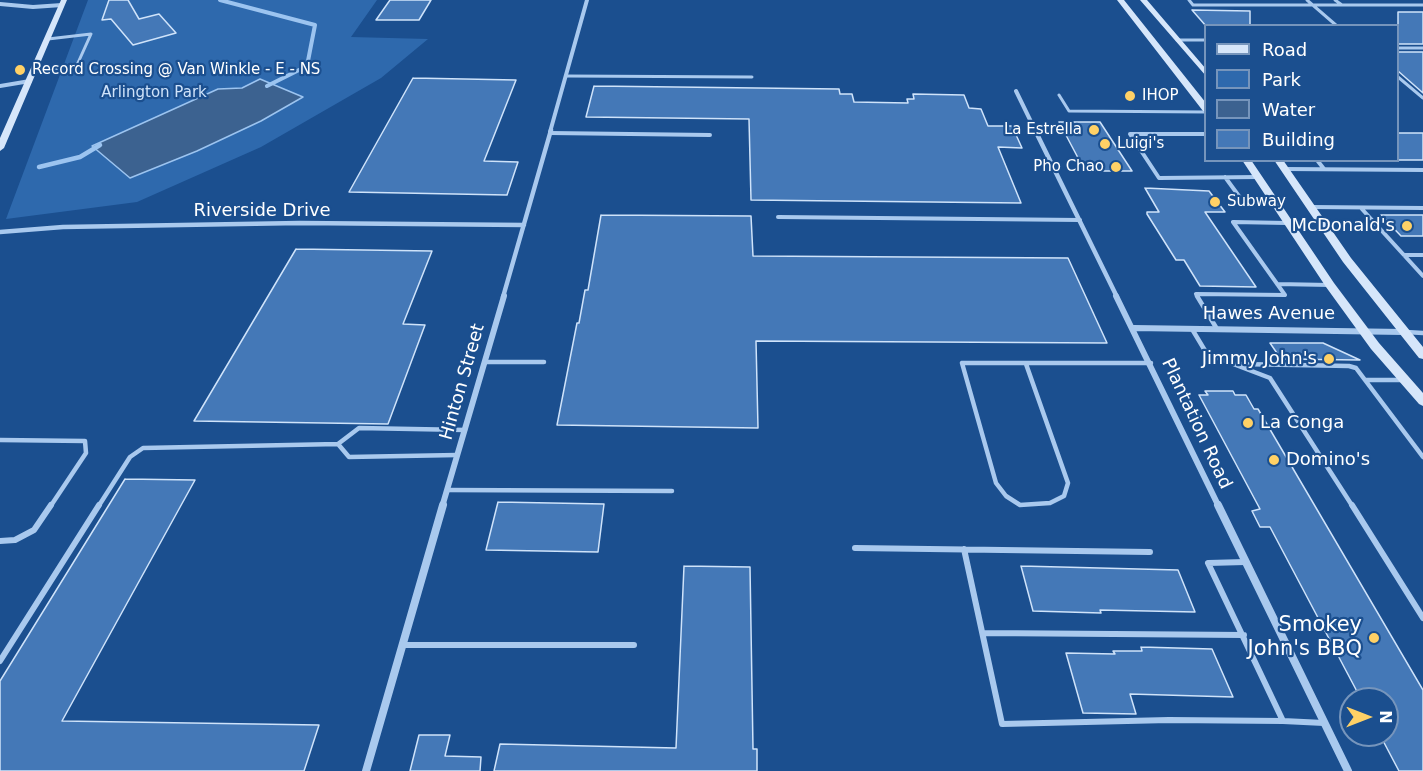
<!DOCTYPE html>
<html>
<head>
<meta charset="utf-8">
<style>
  body { margin:0 }
  #map { position:relative; width:1423px; height:771px; overflow:hidden; background:#1b4f8f; font-family:"DejaVu Sans",sans-serif }
  canvas { display:block }
  .legend { position:absolute; left:1204px; top:24px; width:195px; height:138px; box-sizing:border-box; background:#1b4f8f; border:2px solid #7695bc; margin:0; padding:8px 10px; list-style:none; font-size:18px; color:#fff }
  .legend li { display:flex; align-items:center; gap:12px; height:30px }
  .legend b { width:30px; border:2px solid #7695bc }
  .north { position:absolute; left:1339px; top:687px; width:60px; height:60px; box-sizing:border-box; background:#1b4f8f; border:2px solid #7695bc; border-radius:50%; rotate:90deg; font-size:16px; font-weight:700; line-height:24px; text-align:center; color:#fff }
  .north::after { content:''; display:block; margin:auto; width:21px; height:27px; background:#ffd166; clip-path:polygon(50% 0,100% 100%,50% 72%,0 100%) }
</style>
</head>
<body>
<div id="map">
<canvas width="1423" height="771"></canvas>
<ul class="legend">
<li><b style="height:8px;background:#d6e6fa"></b>Road</li>
<li><b style="height:16px;background:#2e69ad"></b>Park</li>
<li><b style="height:16px;background:#3c6290"></b>Water</li>
<li><b style="height:16px;background:#4478b7"></b>Building</li>
</ul>
<div class="north">N</div>
</div>
<script>
const ctx = document.querySelector('canvas').getContext('2d');
ctx.lineJoin = 'round';
function paint(path, color) { ctx.fillStyle = color; ctx.fill(path, 'evenodd'); }
const shape = rows => new Path2D(rows.map(r => 'M' + r).join(''));
function trace(path, color, width, dash) { ctx.strokeStyle = color; ctx.lineWidth = width; ctx.lineCap = dash ? 'butt' : 'round'; ctx.setLineDash(dash || []); ctx.stroke(path); }
function drawText(font, color, halo, rows, align = 'center') {
  ctx.font = font + ' "DejaVu Sans",sans-serif'; ctx.lineWidth = 4.5; ctx.setLineDash([]); ctx.textBaseline = 'middle'; ctx.strokeStyle = halo; ctx.fillStyle = color; for (const [text, x, y, turn = 0] of rows) {
    ctx.save(); ctx.translate(x, y); ctx.rotate((+turn || 0) * Math.PI / 180); ctx.textAlign = isNaN(turn) ? turn : align; if (halo) ctx.strokeText(text, 0, 0); ctx.fillText(text, 0, 0); ctx.restore();
  }
}
paint(shape([
  [88,0,377,0,351,37,428,39,381,78,261,147,137,202,6,219]
]), '#2e69ad');
const water = shape([
  [260,79,303,97,261,121,197,151,130,178,92,146,218,89,242,88,260,79]
]);
paint(water, '#3c6290');
trace(water, '#9cc4f0', 1.5);
trace(shape([
  [220,0,315,25,307,66,267,86]
]), '#9cc4f0', 4);
trace(shape([
  [39,167,80,157,100,145]
]), '#9cc4f0', 4.5);
const building = shape([
  [109,0,128,0,139,19,159,14,176,33,133,45,111,19,102,20,109,0],
  [390,0,431,0,419,20,376,20,390,0],
  [1192,10,1250,11,1250,26,1206,26,1192,10],
  [1398,12,1423,12,1423,44,1398,44,1398,12],
  [1398,52,1423,52,1423,93,1398,71,1398,52],
  [413,78,516,80,484,161,518,162,507,195,349,192,413,78],
  [594,86,839,89,840,94,852,94,854,102,908,103,907,99,914,99,913,94,964,95,969,108,981,109,988,126,1012,126,1022,148,998,147,1021,203,751,200,749,119,586,117,594,86],
  [1059,122,1100,122,1132,171,1085,171,1059,122],
  [1398,133,1423,133,1423,160,1398,160,1398,133],
  [1145,188,1209,191,1225,212,1205,212,1256,287,1200,286,1184,260,1176,260,1147,214,1147,212,1159,212,1145,188],
  [601,215,751,216,753,256,1068,258,1107,343,756,341,758,428,557,425,577,323,579,323,585,290,588,290,601,215],
  [1381,215,1423,215,1423,236,1401,236,1381,215],
  [296,249,432,251,403,324,425,325,388,424,194,421,296,249],
  [1270,343,1323,343,1360,360,1281,359,1270,343],
  [1205,391,1233,391,1235,395,1246,395,1254,409,1258,409,1423,690,1423,771,1399,771,1380,735,1387,735,1387,699,1361,699,1270,527,1260,527,1252,511,1260,509,1199,395,1208,395,1205,391],
  [125,479,195,480,62,721,319,725,304,771,0,771,0,681,125,479],
  [498,502,604,504,598,552,486,550,498,502],
  [684,566,750,567,753,749,757,749,757,771,494,771,500,744,676,748,684,566],
  [1021,566,1178,570,1195,612,1100,610,1101,613,1033,611,1021,566],
  [1141,647,1212,649,1233,697,1130,694,1136,714,1083,713,1066,653,1115,654,1113,651,1142,651,1141,647],
  [419,735,450,735,445,756,481,757,480,771,410,771,419,735]
]);
paint(building, '#4478b7');
trace(building, '#cfe3fa', 1.5);
trace(shape([
  [1189,0,1193,5,1342,5,1335,0],
  [1307,0,1337,26],
  [1342,5,1423,5],
  [1177,40,1206,40],
  [1398,48,1423,48],
  [34,72,77,65,91,34,48,39],
  [566,76,752,77],
  [1398,77,1423,98],
  [1059,95,1069,111,1206,112]
]), '#a9c9ee', 3);
trace(shape([
  [550,133,710,135],
  [1206,134,1130,134,1159,178,1258,177],
  [1317,160,1324,169],
  [1285,169,1423,170],
  [1225,177,1244,203,1275,204],
  [1312,207,1423,208],
  [1361,208,1423,276],
  [778,217,1080,220],
  [1404,255,1423,255],
  [1277,284,1330,285],
  [1285,295,1233,222,1287,223],
  [1198,297,1196,294,1285,295]
]), '#a9c9ee', 4);
trace(shape([
  [1197,296,1217,329],
  [1192,329,1207,354,1270,378,1353,507],
  [1406,332,1423,333],
  [485,362,544,362],
  [1026,364,1068,483,1064,496,1050,503,1020,505,1006,496,996,483,962,363,1151,363],
  [1238,364,1349,366,1356,368,1365,380],
  [1403,380,1365,380,1423,457],
  [0,440,85,441,86,453,50,507],
  [457,455,349,457,338,444,359,428,465,430],
  [447,490,672,491],
  [98,507,130,457,143,448,338,444]
]), '#a9c9ee', 4.5);
trace(shape([
  [1352,505,1423,618],
  [0,541,15,540,34,530,51,505],
  [855,548,1150,552],
  [964,549,1002,724,1169,720,1283,721,1208,563,1245,562],
  [983,633,1244,635],
  [402,645,634,645],
  [0,661,99,505],
  [1283,721,1324,723]
]), '#a9c9ee', 6);
trace(shape([
  [0,4,33,7,62,5],
  [0,86,30,81],
  [1016,91,1036,132],
  [550,132,587,0]
]), '#a9c9ee', 4);
trace(shape([
  [1035,130,1117,297],
  [0,232,63,227,300,223,524,225],
  [503,297,551,130]
]), '#a9c9ee', 4.5);
trace(shape([
  [1116,296,1219,507],
  [1134,328,1403,332],
  [442,507,504,296]
]), '#a9c9ee', 6);
trace(shape([
  [1218,505,1348,771],
  [366,771,443,505]
]), '#a9c9ee', 8);
paint(shape([
  [61,0,67,0,4,148,0,151,0,138,61,0],
  [1117,0,1124,0,1206,103,1206,111,1203,111,1117,0],
  [1140,0,1147,0,1206,69,1206,76,1140,0],
  [1242,160,1251,160,1334,283,1379,343,1423,393,1423,406,1419,404,1371,349,1326,287,1242,160],
  [1274,160,1283,160,1351,258,1423,347,1423,359,1419,358,1343,262,1274,160]
]), '#d6e6fa');
for (const [x, y, r, color] of [
  [20,70,6,"#ffd166"],
  [1130,96,6,"#ffd166"],
  [1094,130,6,"#ffd166"],
  [1105,144,6,"#ffd166"],
  [1116,167,6,"#ffd166"],
  [1215,202,6,"#ffd166"],
  [1407,226,6,"#ffd166"],
  [1329,359,6,"#ffd166"],
  [1248,423,6,"#ffd166"],
  [1274,460,6,"#ffd166"],
  [1374,638,6,"#ffd166"]
]) { const dot = new Path2D(); dot.arc(x, y, r, 0, 2 * Math.PI); ctx.fillStyle = color; ctx.fill(dot); trace(dot, '#1b4f8f', 2); }
drawText('15px', '#fff', '#1b4f8f', [
  ["Record Crossing @ Van Winkle - E - NS",32,70],
  ["IHOP",1142,96],
  ["La Estrella",1082,130,"right"],
  ["Luigi's",1117,144],
  ["Pho Chao",1104,167,"right"],
  ["Subway",1227,202]
], 'left');
drawText('15px', '#cfe3fa', '#1b4f8f', [
  ["Arlington Park",154,93]
]);
drawText('18px', '#fff', '#1b4f8f', [
  ["Riverside Drive",262,211],
  ["Hawes Avenue",1269,314],
  ["Hinton Street",463,382,-74],
  ["Plantation Road",1196,424,65]
]);
drawText('18px', '#fff', '#1b4f8f', [
  ["McDonald's",1395,226],
  ["Jimmy John's",1317,359],
  ["La Conga",1260,423,"left"],
  ["Domino's",1286,460,"left"]
], 'right');
drawText('21px', '#fff', '#1b4f8f', [
  ["Smokey",1362,626],
  ["John's BBQ",1362,650]
], 'right');
</script>
</body>
</html>
